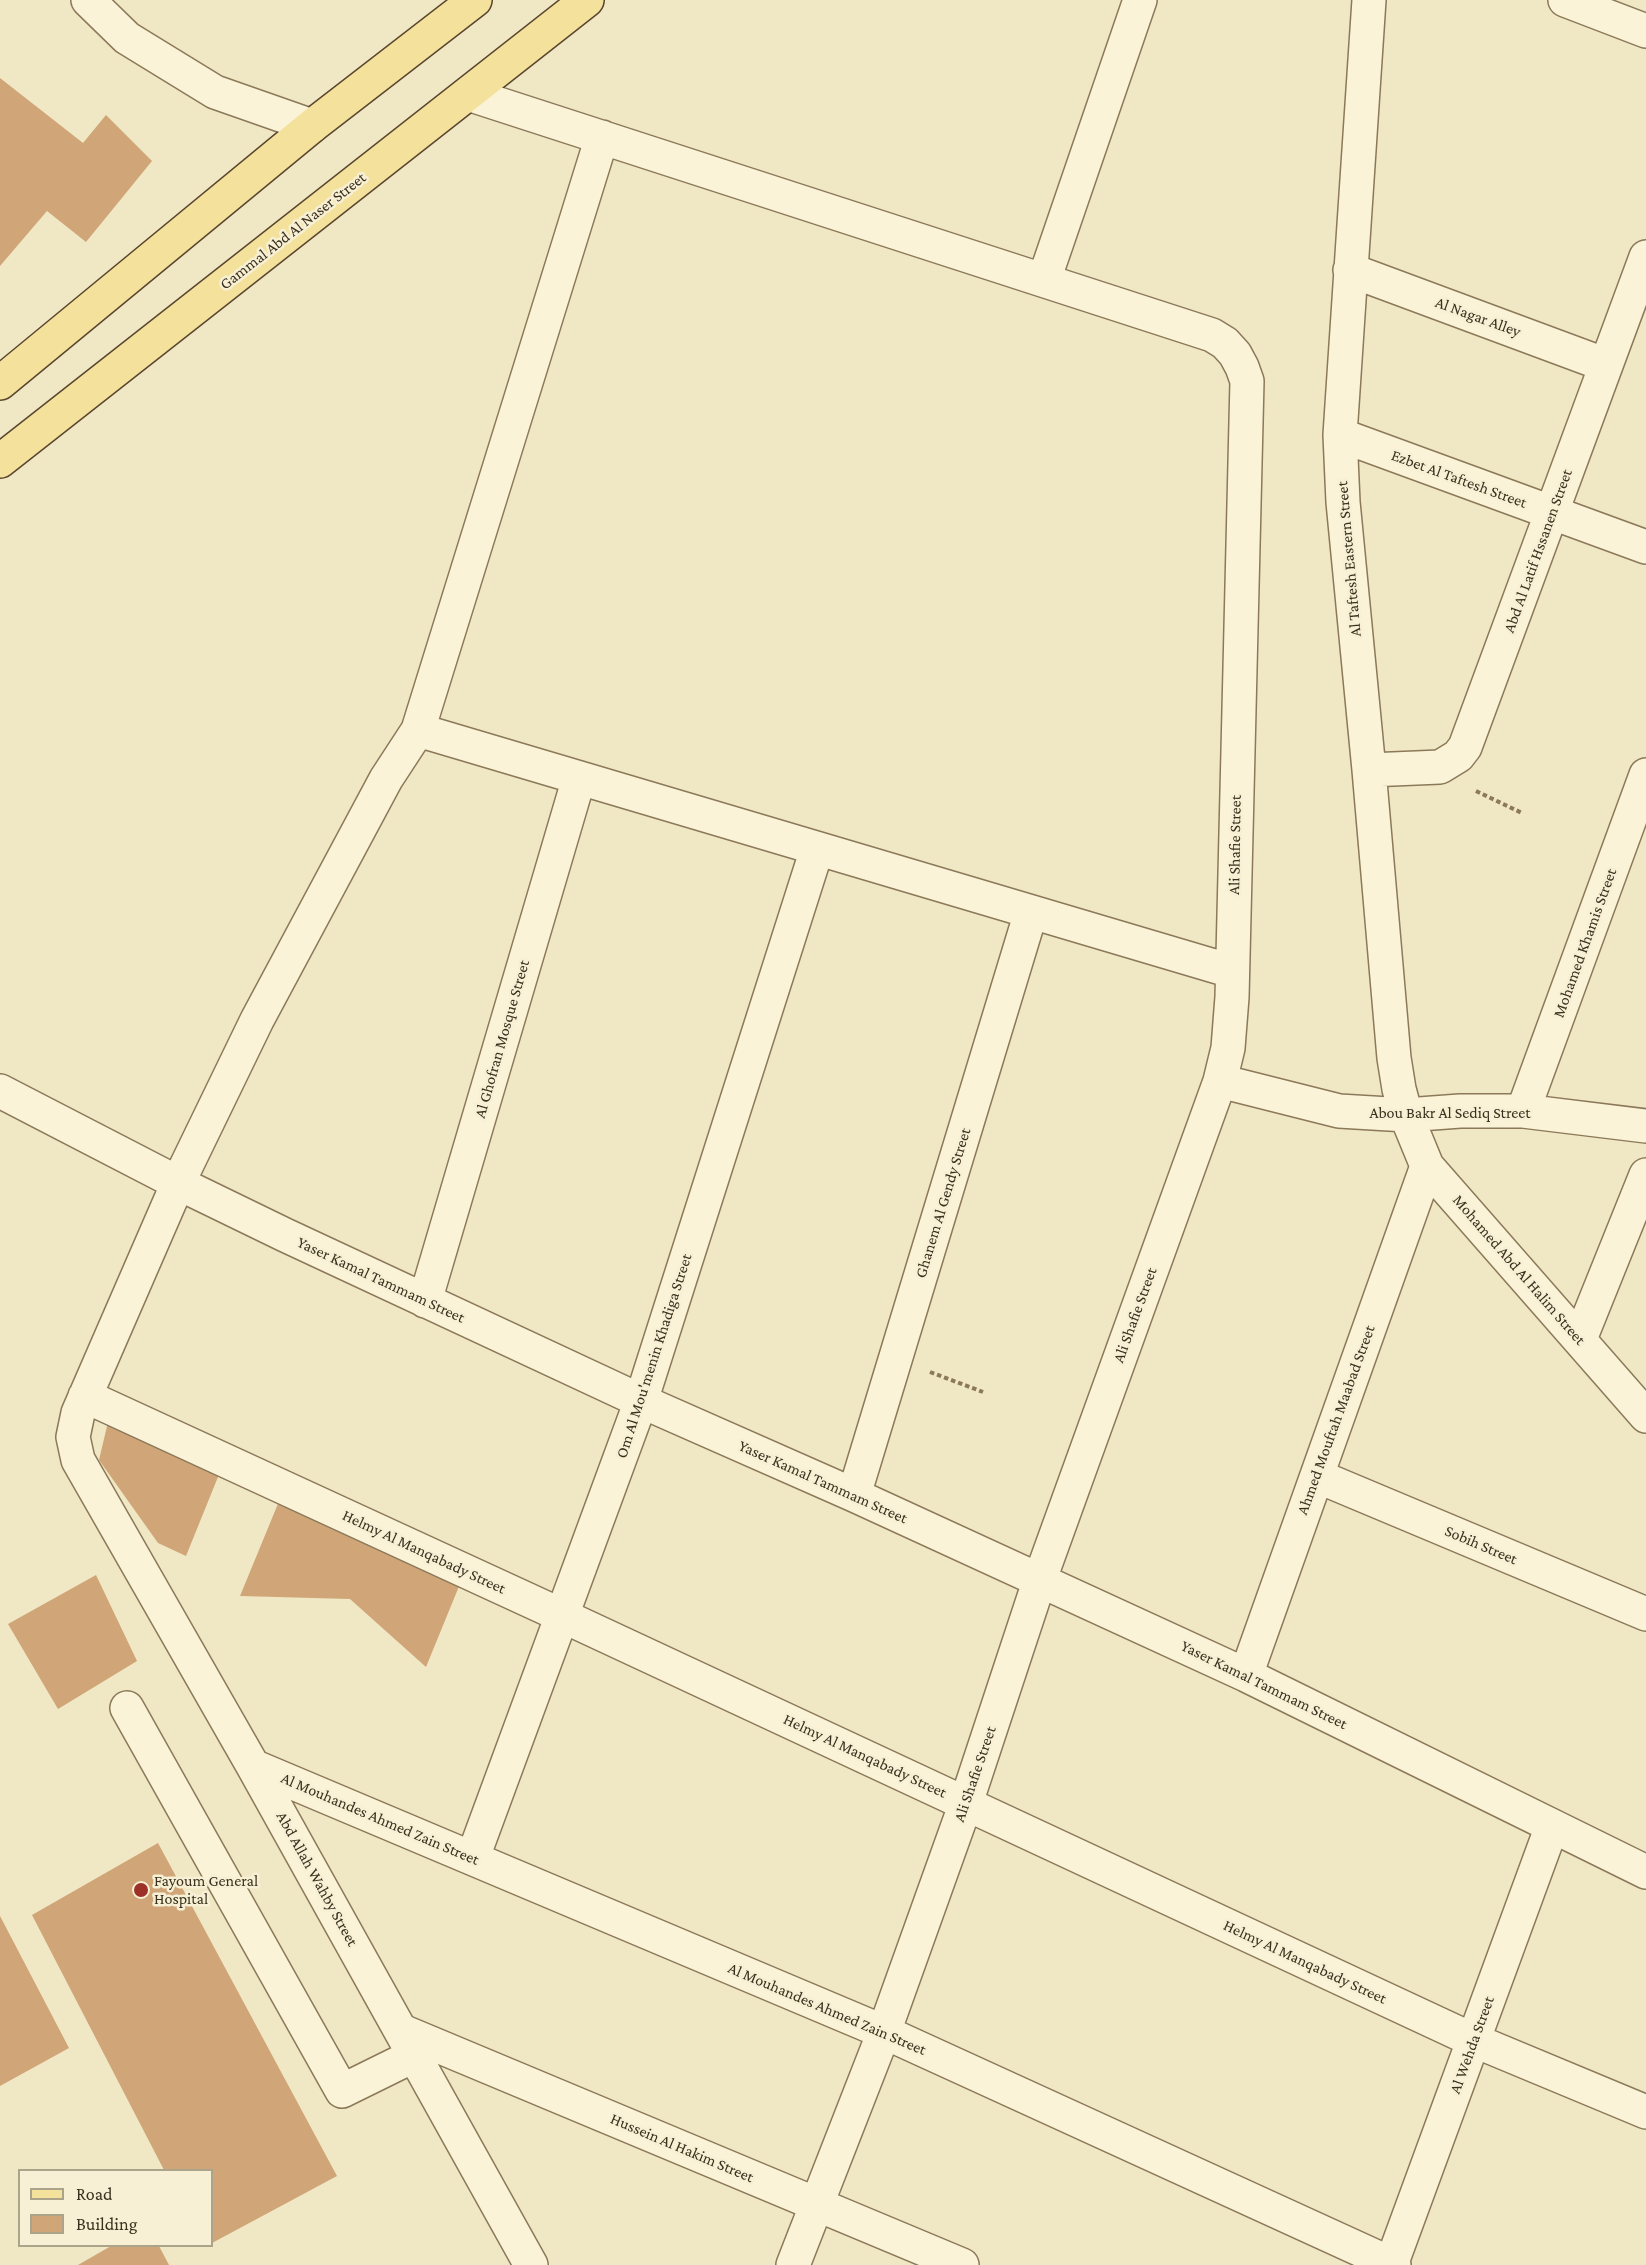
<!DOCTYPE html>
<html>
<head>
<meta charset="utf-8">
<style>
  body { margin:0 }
  #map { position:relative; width:1646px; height:2265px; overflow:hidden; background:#f0e7c4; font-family:"Crimson Pro",serif }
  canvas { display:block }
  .legend { position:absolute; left:18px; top:2169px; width:195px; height:78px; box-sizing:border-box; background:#f7f0d4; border:2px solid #aca38b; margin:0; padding:8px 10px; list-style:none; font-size:18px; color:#3b2f1e }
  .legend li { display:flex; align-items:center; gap:12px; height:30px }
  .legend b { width:30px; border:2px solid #aca38b }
</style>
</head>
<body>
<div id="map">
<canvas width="1646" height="2265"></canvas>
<ul class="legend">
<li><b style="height:8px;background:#f4e19b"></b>Road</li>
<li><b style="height:16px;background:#d0a578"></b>Building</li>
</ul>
</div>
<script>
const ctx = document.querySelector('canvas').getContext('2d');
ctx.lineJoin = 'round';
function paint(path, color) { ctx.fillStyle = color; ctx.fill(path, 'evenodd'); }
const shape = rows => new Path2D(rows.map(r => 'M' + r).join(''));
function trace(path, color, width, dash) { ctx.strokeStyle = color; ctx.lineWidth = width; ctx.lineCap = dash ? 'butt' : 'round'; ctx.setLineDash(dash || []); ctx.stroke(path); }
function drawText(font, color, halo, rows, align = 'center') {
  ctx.font = font + ' "Crimson Pro",serif'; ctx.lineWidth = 5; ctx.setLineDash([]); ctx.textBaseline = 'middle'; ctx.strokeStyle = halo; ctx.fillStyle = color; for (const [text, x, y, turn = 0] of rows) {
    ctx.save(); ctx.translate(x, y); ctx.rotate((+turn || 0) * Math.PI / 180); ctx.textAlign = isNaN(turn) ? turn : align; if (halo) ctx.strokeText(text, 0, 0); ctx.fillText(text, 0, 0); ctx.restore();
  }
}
paint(shape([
  [0,78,83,143,106,115,152,161,86,242,47,211,0,266],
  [108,1422,220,1472,186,1556,158,1543,99,1460],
  [282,1494,462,1579,426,1667,350,1599,240,1596],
  [96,1575,137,1661,58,1709,8,1624],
  [158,1843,337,2176,212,2243,212,2170,164,2170,32,1915],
  [0,1916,69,2048,0,2086],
  [111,2246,159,2246,169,2265,78,2265]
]), '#d0a578');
const minor = shape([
  [88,0,127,38,215,92,312,126],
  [1369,0,1340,435,1343,502,1369,770,1394,1058,1399,1089,1406,1115,1427,1166,1646,1416],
  [1565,0,1646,31],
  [468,94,1212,335,1225,343,1235,354,1242,367,1247,381,1232,997,1228,1048,1220,1081,1040,1579,966,1803,884,2032,793,2265],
  [1350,270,1606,365],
  [1044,280,1140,0],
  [1340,435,1646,547],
  [418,730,1231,971],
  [1369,770,1440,767,1458,756,1465,747,1646,257],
  [1220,1081,1339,1111,1406,1115,1460,1111,1523,1111,1646,1126],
  [0,1091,178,1183,285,1235,641,1401,854,1495,1246,1675,1646,1872],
  [1523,1111,1646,775],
  [425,1301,579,778],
  [1580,1339,1646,1175],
  [85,1396,563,1616,1473,2040,1646,2112],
  [1317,1476,1646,1614],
  [854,1495,1031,912],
  [1246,1675,1427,1166],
  [127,1708,342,2091,415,2055],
  [253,1766,884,2032,1394,2265],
  [473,1857,641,1401,817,849],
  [402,2031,962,2265],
  [531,2265,253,1766,78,1460,73,1437,78,1413,178,1183,257,1020,386,779,418,730,602,137],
  [1391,2265,1552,1826]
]);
const major = shape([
  [0,383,312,126,475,0],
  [0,461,587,0]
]);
trace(minor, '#8b7959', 36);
trace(major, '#59462e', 36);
trace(shape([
  [1476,791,1522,813],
  [930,1372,983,1392]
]), '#8b7959', 4, [4.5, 3]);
trace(minor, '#faf3d8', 33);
trace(major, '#f4e19b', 33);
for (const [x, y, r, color] of [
  [141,1890,8,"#9d3127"]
]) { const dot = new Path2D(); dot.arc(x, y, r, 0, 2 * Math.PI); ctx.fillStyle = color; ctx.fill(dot); trace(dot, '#f7f0d4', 2); }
drawText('16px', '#3b2f1e', '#f7f0d4', [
  ["Gammal Abd Al Naser Street",293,231,-38],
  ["Al Nagar Alley",1478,317,20],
  ["Ezbet Al Taftesh Street",1459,479,20],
  ["Abd Al Latif Hssanen Street",1538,551,-70],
  ["Al Taftesh Eastern Street",1349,559,-95],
  ["Ali Shafie Street",1235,845,-89],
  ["Mohamed Khamis Street",1585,943,-70],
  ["Al Ghofran Mosque Street",502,1039,-74],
  ["Abou Bakr Al Sediq Street",1450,1113],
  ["Ghanem Al Gendy Street",943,1203,-73],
  ["Mohamed Abd Al Halim Street",1519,1270,49],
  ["Yaser Kamal Tammam Street",381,1280,25],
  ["Ali Shafie Street",1135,1315,-70],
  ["Om Al Mou'menin Khadiga Street",654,1356,-72],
  ["Ahmed Mouftah Maabad Street",1336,1420,-70],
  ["Yaser Kamal Tammam Street",823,1482,24],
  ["Sobih Street",1481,1545,23],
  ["Helmy Al Manqabady Street",424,1552,25],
  ["Yaser Kamal Tammam Street",1264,1685,26],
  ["Helmy Al Manqabady Street",865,1756,25],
  ["Ali Shafie Street",975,1774,-71],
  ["Al Mouhandes Ahmed Zain Street",380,1819,23],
  ["Abd Allah Wahby Street",317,1879,61],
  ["Helmy Al Manqabady Street",1305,1962,25],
  ["Al Mouhandes Ahmed Zain Street",827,2009,23],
  ["Al Wehda Street",1472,2045,-70],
  ["Hussein Al Hakim Street",682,2148,23]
]);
drawText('16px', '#3b2f1e', '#f7f0d4', [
  ["Fayoum General",154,1881],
  ["Hospital",154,1899]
], 'left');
</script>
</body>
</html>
